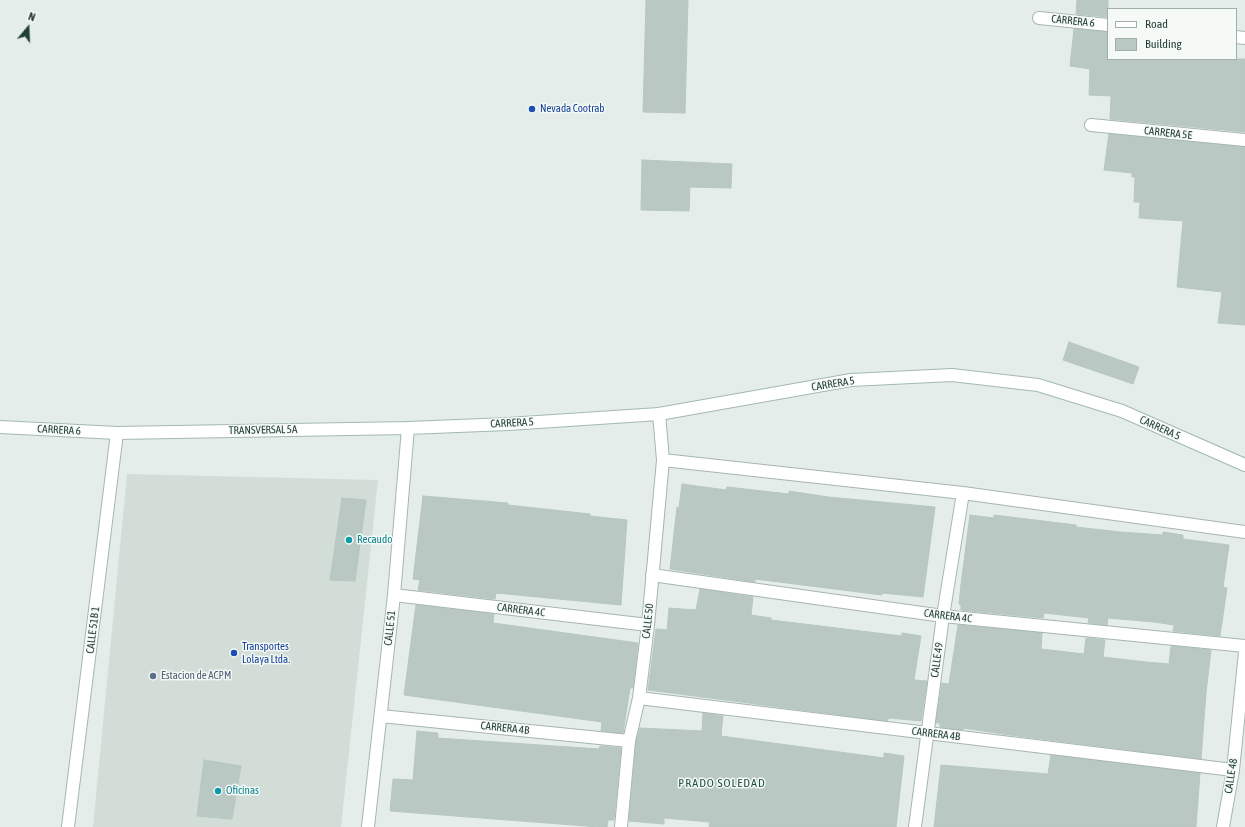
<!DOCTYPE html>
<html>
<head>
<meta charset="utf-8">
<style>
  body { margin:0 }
  #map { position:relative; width:1245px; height:827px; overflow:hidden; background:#e4ede9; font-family:"Asap Condensed",sans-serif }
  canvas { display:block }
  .legend { position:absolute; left:1107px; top:8px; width:130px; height:52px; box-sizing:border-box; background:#f5faf7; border:1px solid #a1afab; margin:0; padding:5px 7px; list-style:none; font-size:12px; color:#243f38 }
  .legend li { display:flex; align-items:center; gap:8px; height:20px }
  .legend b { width:20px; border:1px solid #a1afab }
  .north { position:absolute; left:8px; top:8px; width:40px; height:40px; -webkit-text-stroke:3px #f5faf7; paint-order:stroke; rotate:19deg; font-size:11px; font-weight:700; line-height:16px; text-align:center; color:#243f38 }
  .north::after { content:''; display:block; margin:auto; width:14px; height:18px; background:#243f38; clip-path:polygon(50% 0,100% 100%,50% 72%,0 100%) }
</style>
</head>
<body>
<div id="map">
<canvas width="1245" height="827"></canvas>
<ul class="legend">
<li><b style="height:5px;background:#fff"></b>Road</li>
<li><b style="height:11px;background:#b9c8c2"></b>Building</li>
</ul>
<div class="north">N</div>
</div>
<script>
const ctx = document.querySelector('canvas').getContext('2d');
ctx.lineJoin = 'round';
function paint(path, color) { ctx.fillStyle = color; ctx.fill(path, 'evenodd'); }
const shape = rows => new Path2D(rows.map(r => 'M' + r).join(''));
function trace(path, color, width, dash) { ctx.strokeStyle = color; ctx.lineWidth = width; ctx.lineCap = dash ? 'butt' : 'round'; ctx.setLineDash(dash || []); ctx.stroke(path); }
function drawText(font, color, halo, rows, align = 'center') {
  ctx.font = font + ' "Asap Condensed",sans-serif'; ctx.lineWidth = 3; ctx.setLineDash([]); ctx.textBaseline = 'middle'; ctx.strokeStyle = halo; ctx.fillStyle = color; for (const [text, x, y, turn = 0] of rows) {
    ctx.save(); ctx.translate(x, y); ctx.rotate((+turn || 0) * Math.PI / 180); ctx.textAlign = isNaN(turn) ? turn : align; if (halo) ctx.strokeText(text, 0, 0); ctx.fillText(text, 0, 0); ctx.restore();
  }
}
paint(shape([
  [127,474,378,480,341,827,93,827]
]), '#d2ddd8');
const building = shape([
  [646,0,688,0,685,113,643,112,646,0],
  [1077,0,1108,0,1108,17,1076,14,1077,0],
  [1074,29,1108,32,1108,59,1245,59,1245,132,1110,119,1111,96,1089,95,1090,69,1070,66,1074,29],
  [1109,134,1245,147,1245,325,1218,323,1222,292,1177,287,1183,221,1139,218,1140,202,1134,202,1135,177,1132,177,1132,173,1104,170,1109,134],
  [642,160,732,164,731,188,690,187,689,211,641,210,642,160],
  [1069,342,1139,367,1133,384,1063,360,1069,342],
  [682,484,726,490,727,487,789,494,789,491,828,497,935,507,923,597,882,593,882,595,755,579,755,582,670,569,677,507,679,508,682,484],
  [423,496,508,503,508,505,590,514,590,516,627,520,621,605,496,593,495,599,418,590,420,580,413,579,423,496],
  [342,498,366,500,355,581,330,580,342,498],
  [970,515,994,518,994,515,1076,525,1076,527,1120,532,1163,535,1163,532,1183,535,1183,539,1229,545,1223,587,1227,588,1220,636,1173,631,1174,625,1154,622,1108,618,1107,625,1088,623,1089,618,1044,613,1043,618,961,610,961,605,959,604,961,584,970,515],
  [700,589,753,597,751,615,771,618,771,620,902,636,902,633,921,636,914,680,927,681,921,721,889,718,887,721,648,690,656,629,667,630,669,608,696,610,700,589],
  [416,605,494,614,493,623,638,643,633,688,630,688,623,733,601,731,602,722,404,695,416,605],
  [958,625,1042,633,1041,649,1084,654,1086,638,1105,640,1103,657,1146,662,1169,664,1171,646,1211,650,1206,693,1201,759,1010,735,963,728,963,730,940,727,940,723,936,723,942,683,949,684,958,625],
  [703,713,723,716,721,736,884,758,884,753,904,756,896,827,709,827,710,822,664,818,664,824,629,821,636,742,640,728,702,731,703,713],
  [417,731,438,733,438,738,599,749,600,746,621,748,614,820,608,820,607,827,599,827,390,811,393,779,413,780,417,731],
  [1051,755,1200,773,1196,827,934,827,941,765,1048,774,1051,755],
  [204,760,241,766,232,819,197,816,204,760]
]);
paint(building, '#b9c8c2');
trace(building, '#b6c7c1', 1);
const minor = shape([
  [1039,18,1108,25],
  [1236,37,1245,38],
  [1091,125,1245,140],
  [663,460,963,493,1245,532],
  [652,575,943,616,1245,646],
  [394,595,648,625],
  [639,698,1233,770],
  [381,716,629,741],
  [68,827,117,433],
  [368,827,394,595,408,428],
  [621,827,629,741,639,698,648,625,663,460,659,414],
  [915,827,943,616,963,493],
  [1223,827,1233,770,1245,652]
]);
const secondary = shape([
  [0,427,117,433,408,428,508,424,659,414,851,380,952,375,1038,385,1122,411,1245,465]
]);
trace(minor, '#a7b5b0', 14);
trace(secondary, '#a3b9b2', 14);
trace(minor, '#fff', 12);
trace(secondary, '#fff', 12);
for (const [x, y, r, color] of [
  [532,109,4,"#1a4fb4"],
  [349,540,4,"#0f9aa8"],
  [234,653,4,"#1a4fb4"],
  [153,676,4,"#5c6f8a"],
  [218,791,4,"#0f9aa8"]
]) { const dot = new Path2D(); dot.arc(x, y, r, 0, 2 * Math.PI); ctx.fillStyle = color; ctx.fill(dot); trace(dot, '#f5faf7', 1.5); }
drawText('11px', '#243f38', '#f5faf7', [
  ["CARRERA 6",1073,21,6],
  ["CARRERA 5E",1168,133,6],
  ["CARRERA 5",833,384,-9],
  ["CARRERA 5",512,423,-3],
  ["CARRERA 5",1160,428,24],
  ["CARRERA 6",59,430,3],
  ["TRANSVERSAL 5A",263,430,-1],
  ["CARRERA 4C",521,610,7],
  ["CARRERA 4C",948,616,7],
  ["CALLE 50",648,621,-84],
  ["CALLE 51",390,628,-84],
  ["CALLE 51B 1",93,630,-83],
  ["CALLE 49",937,660,-82],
  ["CARRERA 4B",505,728,6],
  ["CARRERA 4B",936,734,7],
  ["CALLE 48",1231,776,-81]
]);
drawText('11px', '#164399', '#f5faf7', [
  ["Nevada Cootrab",540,109],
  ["Transportes",242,647],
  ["Lolaya Ltda.",242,660]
], 'left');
drawText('11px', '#0d838f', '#f5faf7', [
  ["Recaudo",357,540],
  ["Oficinas",226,791]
], 'left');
drawText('11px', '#4e5e75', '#f5faf7', [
  ["Estacion de ACPM",161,676]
], 'left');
ctx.letterSpacing = '1px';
drawText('12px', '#205046', '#f5faf7', [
  ["PRADO SOLEDAD",722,783]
]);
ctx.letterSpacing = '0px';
</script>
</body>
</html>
